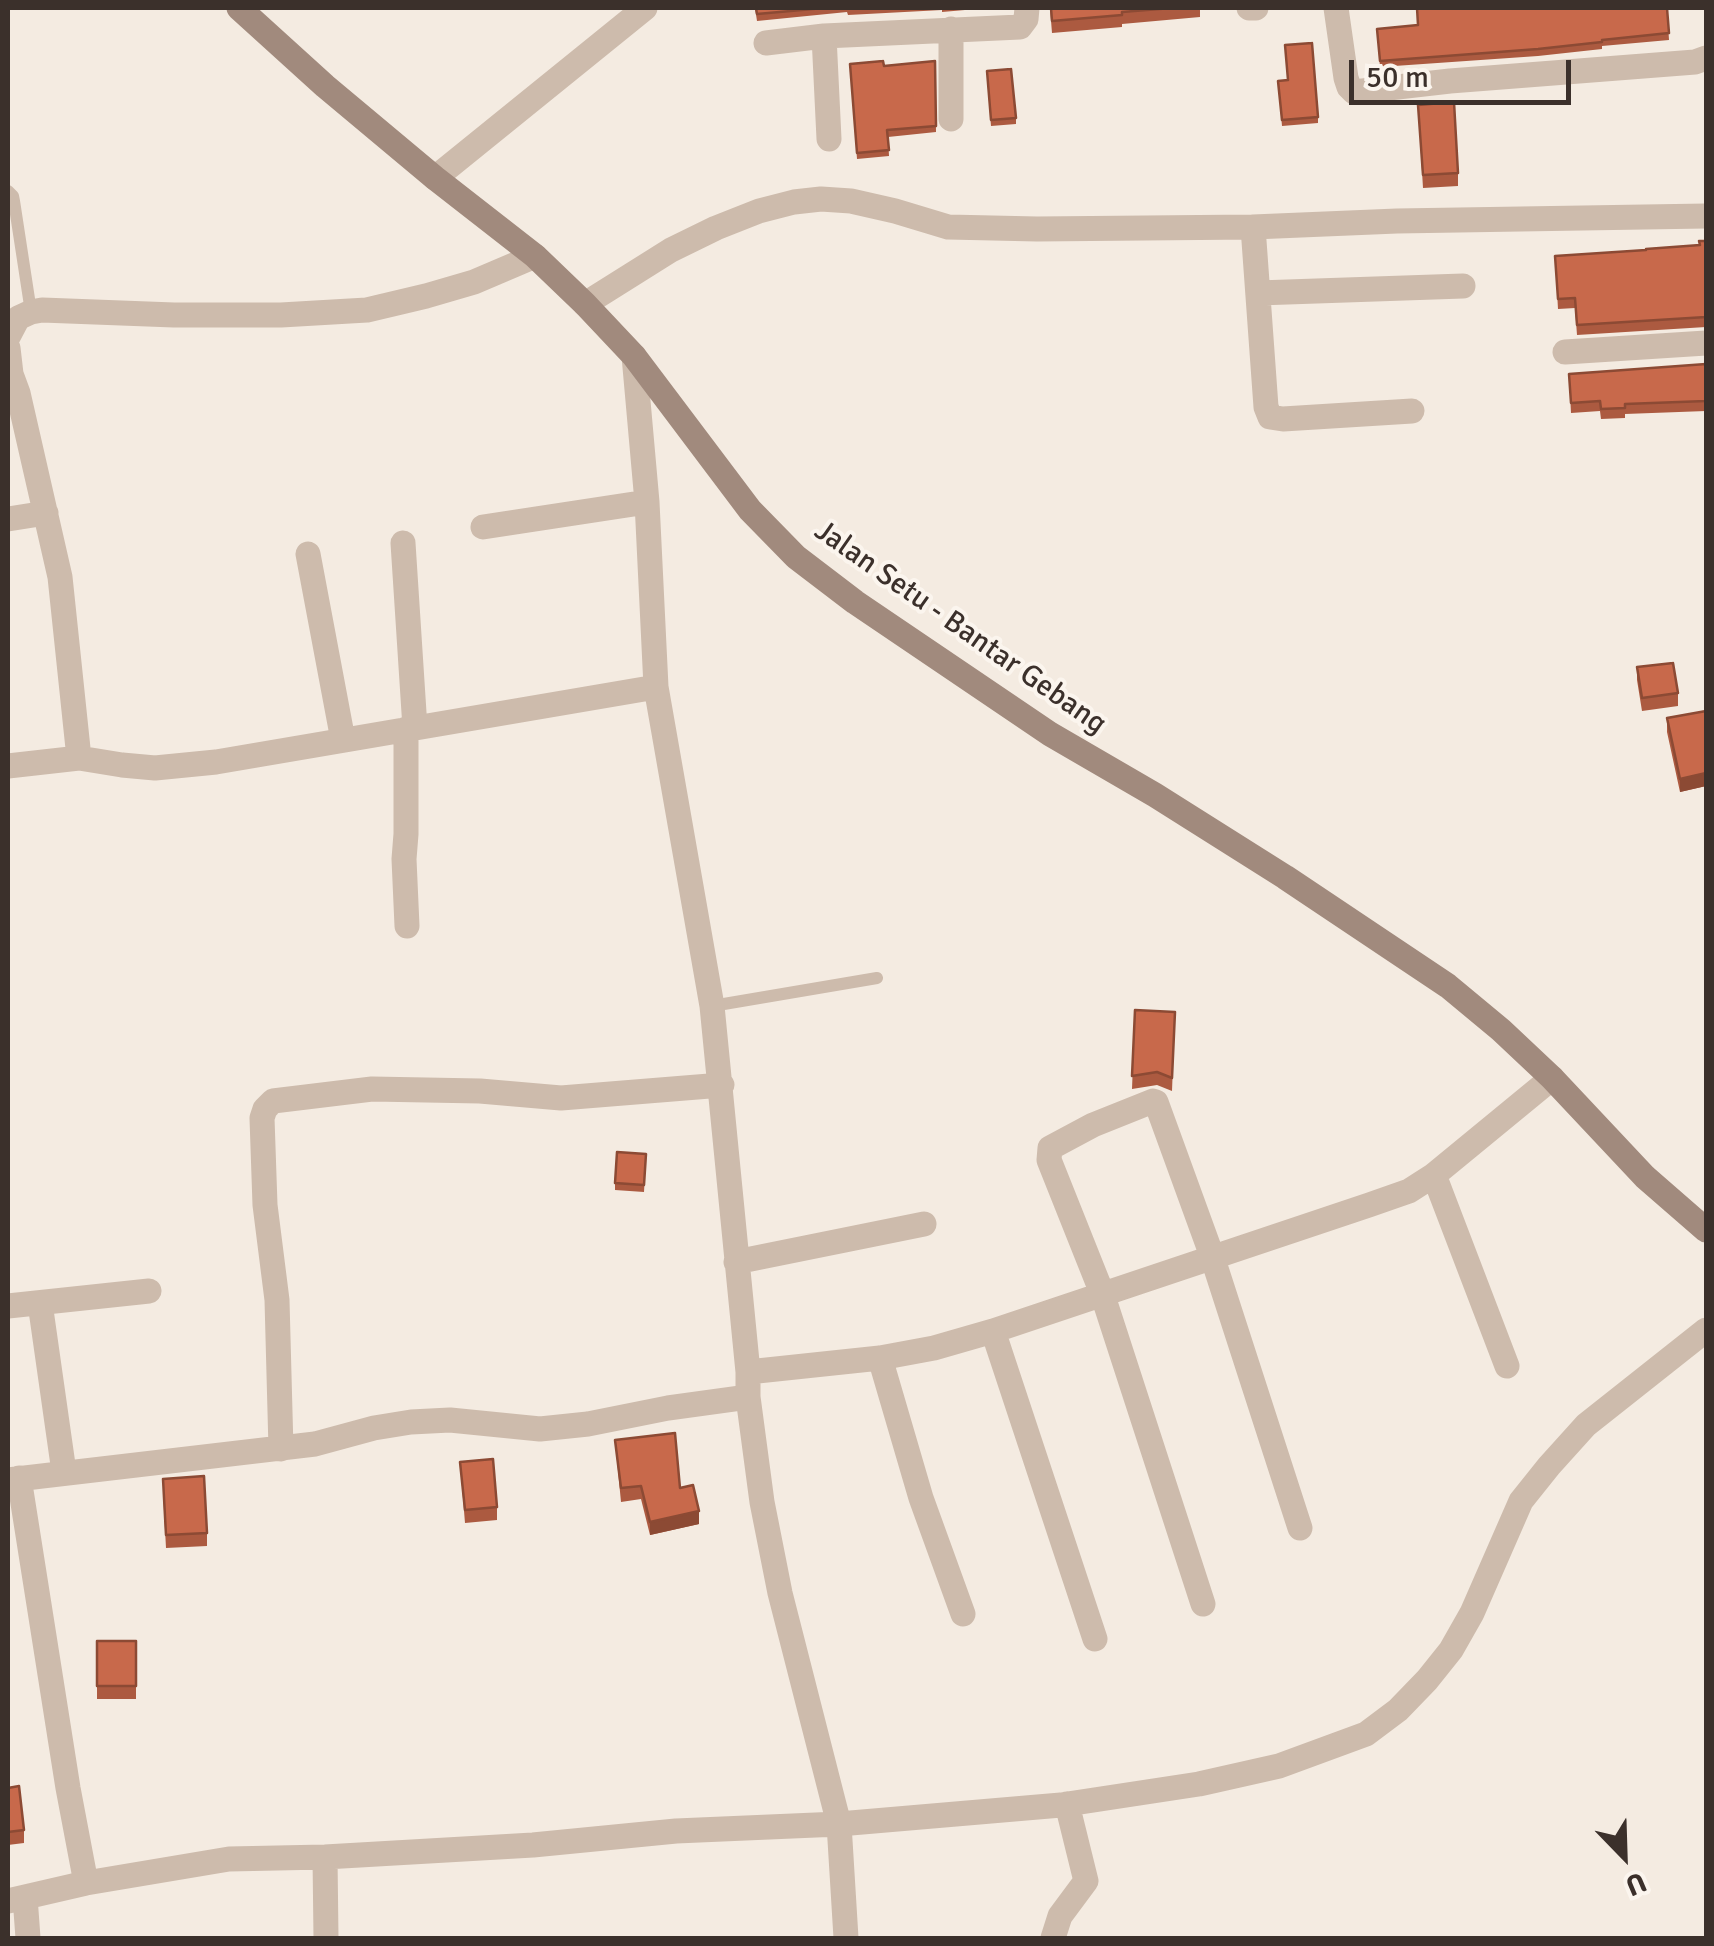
<!DOCTYPE html>
<html>
<head>
<meta charset="utf-8">
<style>
  body { margin:0 }
  #map { position:relative; width:1714px; height:1946px; overflow:hidden; background:#f4ebe1; font-family:Signika,sans-serif }
  canvas { display:block }
  .frame { position:absolute; inset:0; border:10px solid #3b302b; pointer-events:none }
  .north { position:absolute; left:1574px; top:1806px; width:100px; height:100px; -webkit-text-stroke:8px #fbf5ee; paint-order:stroke; rotate:157deg; font-size:28px; font-weight:700; line-height:40px; text-align:center; color:#3b302b }
  .north::after { content:''; display:block; margin:auto; width:35px; height:45px; background:#3b302b; clip-path:polygon(50% 0,100% 100%,50% 72%,0 100%) }
  .scale { position:absolute; left:1349px; top:60px; width:222px; height:45px; box-sizing:border-box; border:5px solid #3b302b; border-top:0; padding-left:12px; font-size:30px; line-height:35px; white-space:nowrap; color:#3b302b; -webkit-text-stroke:8px #fbf5ee; paint-order:stroke }
</style>
</head>
<body>
<div id="map">
<canvas width="1714" height="1946"></canvas>
<div class="frame"></div>
<div class="north">U</div>
<div class="scale">50 m</div>
</div>
<script>
const ctx = document.querySelector('canvas').getContext('2d');
ctx.lineJoin = 'round';
const shape = rows => new Path2D(rows.map(r => 'M' + r).join(''));
function trace(path, color, width, dash) { ctx.strokeStyle = color; ctx.lineWidth = width; ctx.lineCap = dash ? 'butt' : 'round'; ctx.setLineDash(dash || []); ctx.stroke(path); }
function paint(path, color) { ctx.fillStyle = color; ctx.fill(path, 'evenodd'); }
function drawText(font, color, halo, rows, align = 'center') {
  ctx.font = font + ' Signika,sans-serif'; ctx.lineWidth = 8; ctx.setLineDash([]); ctx.textBaseline = 'middle'; ctx.strokeStyle = halo; ctx.fillStyle = color; for (const [text, x, y, turn = 0] of rows) {
    ctx.save(); ctx.translate(x, y); ctx.rotate((+turn || 0) * Math.PI / 180); ctx.textAlign = isNaN(turn) ? turn : align; if (halo) ctx.strokeText(text, 0, 0); ctx.fillText(text, 0, 0); ctx.restore();
  }
}
trace(shape([
  [8,191,13,196,14,201,31,312],
  [712,1006,877,978]
]), '#cdbbac', 12);
trace(shape([
  [1249,8,1256,8],
  [1336,8,1346,78,1349,87,1354,92,1450,81,1695,62,1706,58],
  [951,29,951,119],
  [824,36,829,139],
  [766,43,824,36,1020,27,1026,19,1027,8],
  [435,178,645,8],
  [1253,227,1266,407,1270,417,1283,419,1412,411],
  [1258,293,1463,286],
  [585,304,671,250,716,228,759,211,794,202,821,199,851,201,895,211,948,227,1037,229,1253,227,1397,221,1706,216],
  [8,337,18,318,31,312,42,310,174,315,281,315,367,310,426,296,474,282,535,256],
  [8,348,11,374,18,393,60,577,79,758],
  [1565,352,1706,343],
  [634,356,647,502,656,687,712,1006,748,1372,748,1397,762,1502,780,1593,839,1824,846,1938],
  [8,519,46,513],
  [483,527,647,502],
  [403,543,415,728],
  [308,554,343,740],
  [406,729,406,834,404,859,407,926],
  [8,766,79,758,122,765,155,768,216,762,656,687],
  [1434,1175,1507,1366],
  [736,1262,924,1224],
  [40,1303,64,1472],
  [8,1306,149,1291],
  [993,1331,1095,1639],
  [880,1358,921,1498,963,1614],
  [748,1372,880,1358,934,1348,993,1331,1369,1205,1409,1191,1434,1175,1552,1078],
  [281,1449,277,1300,265,1205,262,1118,265,1109,273,1101,372,1089,480,1091,561,1098,722,1085],
  [19,1478,68,1788,86,1883],
  [8,1480,315,1444,374,1428,411,1422,450,1420,540,1429,588,1424,668,1408,748,1397],
  [1203,1604,1102,1293,1049,1160,1050,1148,1093,1125,1153,1101,1156,1102,1212,1256,1300,1528],
  [325,1857,326,1938],
  [25,1897,28,1938],
  [8,1901,86,1883,229,1859,325,1857,533,1845,676,1831,839,1824,1061,1805,1199,1784,1279,1766,1366,1734,1398,1710,1427,1680,1451,1650,1472,1613,1521,1501,1549,1466,1586,1425,1706,1330],
  [1053,1938,1060,1916,1086,1881,1067,1804]
]), '#cdbbac', 25);
trace(shape([
  [239,8,325,86,435,178,535,256,585,304,634,356,750,510,796,557,855,602,1050,734,1155,795,1285,877,1448,986,1501,1030,1552,1078,1645,1177,1706,1230]
]), '#a18a7d', 25);
paint(shape([
  [755,8,988,8,942,12,942,10,848,15,847,12,757,21],
  [1050,8,1200,8,1200,17,1122,24,1122,27,1052,33],
  [1667,8,1669,40,1602,46,1602,49,1538,56,1380,67,1377,29],
  [935,61,936,132,888,137,889,156,857,159,850,64,884,66],
  [987,77,1016,118,1016,124,991,126],
  [1278,81,1318,117,1318,123,1282,126],
  [1418,105,1458,173,1458,186,1423,188],
  [1706,241,1706,327,1577,335,1575,308,1558,309,1555,256,1646,250,1700,245],
  [1706,364,1706,411,1625,414,1625,418,1601,419,1600,411,1571,413,1569,374],
  [1637,667,1678,693,1678,706,1642,711,1637,680],
  [1706,711,1706,786,1680,792,1667,732,1667,718],
  [1135,1010,1175,1012,1172,1091,1157,1085,1132,1089],
  [646,1154,644,1192,615,1190,615,1183],
  [615,1440,680,1488,699,1524,650,1535,641,1499,621,1502],
  [460,1462,497,1507,497,1520,465,1523],
  [163,1492,207,1533,207,1546,166,1548],
  [97,1641,136,1641,136,1699,97,1699],
  [8,1788,24,1830,24,1843,8,1845]
]), '#ac5a40');
paint(shape([
  [1706,773,1706,786,1680,792,1680,779],
  [699,1511,699,1524,650,1535,650,1522]
]), '#8c4a34');
const building = shape([
  [756,8,824,8,757,14,756,8],
  [1051,8,1172,8,1122,12,1122,15,1052,21,1051,8],
  [1417,8,1667,8,1669,33,1602,40,1602,42,1538,49,1380,61,1377,29,1418,25,1417,8],
  [1312,43,1318,117,1282,120,1278,81,1288,80,1285,45,1312,43],
  [883,61,884,66,935,61,936,126,887,130,889,150,857,153,850,64,883,61],
  [1011,69,1016,118,991,120,987,71,1011,69],
  [1454,102,1458,173,1423,175,1418,105,1454,102],
  [1699,241,1706,241,1706,317,1577,325,1575,298,1558,299,1555,256,1646,250,1646,249,1700,245,1699,241],
  [1706,364,1706,401,1625,404,1625,408,1601,409,1600,401,1571,403,1569,374,1706,364],
  [1673,663,1678,693,1642,698,1637,667,1673,663],
  [1706,711,1706,773,1680,779,1667,718,1706,711],
  [1135,1010,1175,1012,1172,1078,1157,1072,1132,1076,1135,1010],
  [617,1152,646,1154,644,1185,615,1183,617,1152],
  [675,1433,680,1488,693,1485,699,1511,650,1522,641,1486,621,1488,615,1440,675,1433],
  [493,1459,497,1507,465,1510,460,1462,493,1459],
  [204,1476,207,1533,166,1535,163,1479,204,1476],
  [97,1641,136,1641,136,1686,97,1686,97,1641],
  [19,1786,24,1830,8,1832,8,1788,19,1786]
]);
paint(building, '#c8694b');
trace(building, '#8c4a34', 2.5);
drawText('30px', '#3b302b', '#fbf5ee', [
  ["Jalan Setu - Bantar Gebang",960,628,35]
]);
</script>
</body>
</html>
